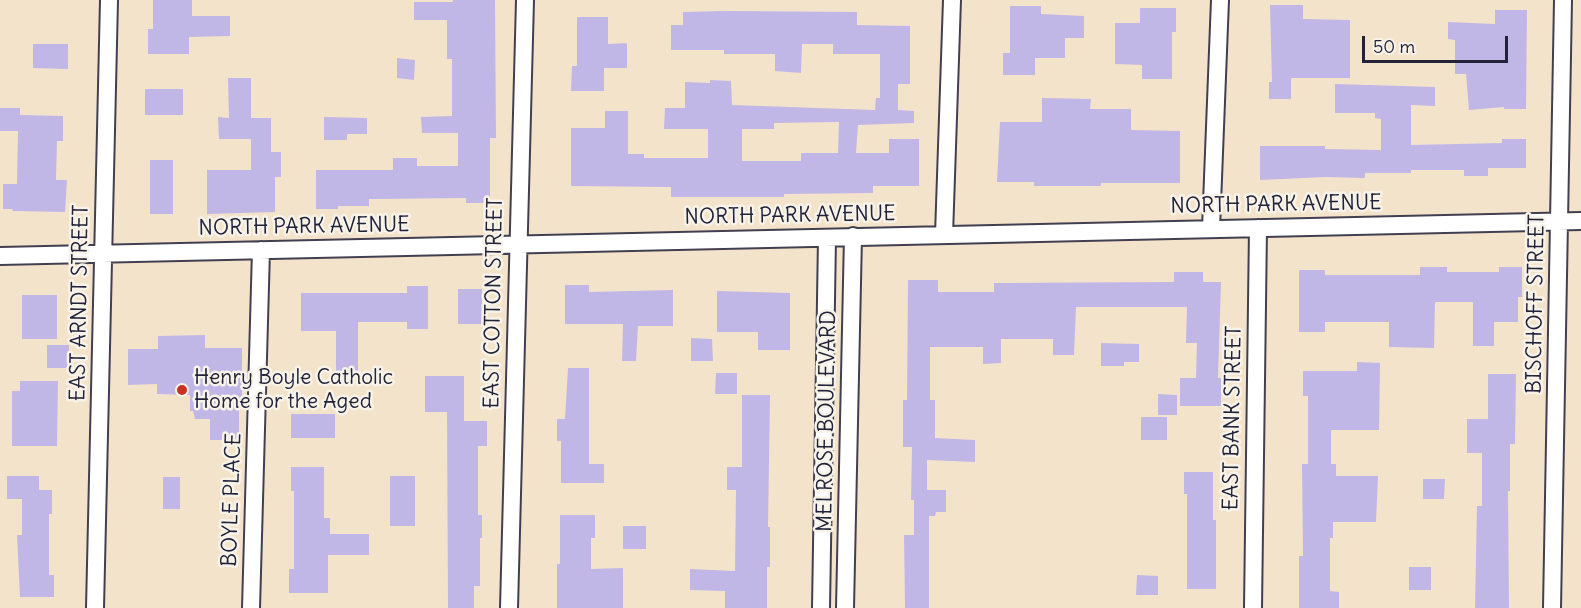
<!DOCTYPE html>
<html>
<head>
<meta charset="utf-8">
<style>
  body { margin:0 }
  #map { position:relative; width:1581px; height:608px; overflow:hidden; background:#f4e3cb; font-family:Delius,sans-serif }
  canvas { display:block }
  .scale { position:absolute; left:1362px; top:36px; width:146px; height:27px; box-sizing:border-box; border:3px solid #22223b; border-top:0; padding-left:8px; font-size:18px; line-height:21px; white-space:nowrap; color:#22223b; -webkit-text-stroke:4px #f7f3e8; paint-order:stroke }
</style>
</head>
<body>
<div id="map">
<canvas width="1581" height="608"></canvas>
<div class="scale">50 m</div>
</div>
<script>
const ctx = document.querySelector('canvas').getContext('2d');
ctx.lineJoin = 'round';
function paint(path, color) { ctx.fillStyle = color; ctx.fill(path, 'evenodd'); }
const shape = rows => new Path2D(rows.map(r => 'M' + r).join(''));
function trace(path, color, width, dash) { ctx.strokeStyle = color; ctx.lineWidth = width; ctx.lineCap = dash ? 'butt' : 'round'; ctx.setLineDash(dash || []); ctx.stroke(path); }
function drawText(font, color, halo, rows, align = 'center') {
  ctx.font = font + ' Delius,sans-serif'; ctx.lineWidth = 5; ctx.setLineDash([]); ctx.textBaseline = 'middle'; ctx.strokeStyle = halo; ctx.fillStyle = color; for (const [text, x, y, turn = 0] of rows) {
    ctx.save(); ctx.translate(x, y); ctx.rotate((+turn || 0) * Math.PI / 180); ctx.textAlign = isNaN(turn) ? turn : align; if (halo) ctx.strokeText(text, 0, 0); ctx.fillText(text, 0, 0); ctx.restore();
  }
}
paint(shape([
  [153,0,192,0,192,16,230,16,230,36,189,37,189,54,148,54,148,29,153,29],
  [453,0,495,0,496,138,490,138,490,203,466,203,466,198,379,199,369,199,369,206,338,206,338,209,316,209,316,170,393,170,393,158,417,158,417,166,458,166,458,133,422,133,421,117,452,116,452,59,447,59,447,20,414,20,414,2,453,2],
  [1270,5,1303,5,1303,19,1350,20,1350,78,1291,78,1291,99,1269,99,1269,82,1272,82],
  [1010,6,1041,6,1041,14,1084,16,1084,38,1065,38,1065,58,1035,58,1035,75,1003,75,1003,53,1010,53],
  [1140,8,1176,8,1176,32,1172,32,1172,79,1142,79,1142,65,1115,64,1115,23,1140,23],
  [1495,10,1527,10,1526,109,1504,109,1504,107,1469,110,1466,74,1455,74,1455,40,1448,39,1448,22,1495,24],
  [724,11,857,12,857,25,910,26,910,84,898,84,898,110,914,111,914,123,858,125,856,153,889,153,889,139,919,139,919,186,873,186,873,193,784,194,784,197,671,197,671,187,571,186,571,128,605,128,605,111,628,111,628,154,644,154,644,158,708,158,708,129,664,129,665,108,685,108,685,82,710,83,710,80,731,81,732,105,875,110,876,98,880,98,880,54,833,54,833,44,802,44,801,73,775,71,775,54,724,54,724,50,671,50,671,25,683,25,683,12],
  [839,122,838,153,801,153,801,161,742,161,742,129,774,129,774,123],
  [577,17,608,17,608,44,627,43,627,68,604,68,604,91,571,91,572,66,577,66],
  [33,44,68,44,68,69,33,68],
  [397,58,415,60,414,80,397,78],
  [228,78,251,78,251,118,271,118,271,152,281,152,281,177,275,177,275,212,207,214,207,170,251,170,251,139,219,139,218,117,229,118],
  [1335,84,1435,87,1435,106,1411,105,1411,145,1502,143,1502,139,1526,139,1526,168,1488,168,1488,176,1464,176,1464,170,1411,170,1411,173,1365,173,1365,178,1325,177,1260,180,1260,146,1325,146,1325,149,1381,150,1381,119,1375,118,1375,113,1335,113],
  [145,89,183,89,183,115,145,115],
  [1042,98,1091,99,1090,109,1131,109,1131,130,1180,131,1180,183,1101,183,1101,186,1034,186,1034,182,997,182,1000,122,1042,122],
  [0,108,20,108,20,115,63,116,63,141,57,141,56,180,67,180,65,212,12,211,13,209,3,209,3,184,17,184,18,131,0,131],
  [324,117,367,118,367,134,347,134,347,140,324,140],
  [150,160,173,160,173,214,150,214],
  [1420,267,1447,267,1447,272,1499,272,1499,267,1522,267,1522,297,1518,297,1518,322,1494,322,1494,346,1473,346,1473,302,1435,302,1434,348,1389,347,1389,322,1325,322,1325,332,1299,332,1299,270,1325,270,1325,275,1420,275],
  [1174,272,1203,272,1203,282,1221,282,1218,378,1221,378,1221,406,1180,406,1180,378,1196,378,1197,343,1186,343,1187,307,1076,307,1074,355,1053,355,1053,339,1001,339,1001,363,983,364,983,347,930,347,930,400,935,400,935,438,975,440,975,462,927,460,927,490,946,490,946,512,936,512,935,516,929,516,929,608,905,608,904,535,914,535,914,500,911,500,912,447,903,447,903,400,907,400,908,280,938,280,938,292,994,292,994,283,1174,282],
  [565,285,589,285,589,292,673,290,673,326,638,326,636,361,622,361,623,324,565,324],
  [407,286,428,286,428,329,407,329,407,322,358,322,358,371,336,371,336,331,301,331,301,293,407,293],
  [458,289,482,289,482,324,458,324],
  [717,291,790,293,790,350,758,350,758,332,717,332],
  [22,295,57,295,57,339,22,339],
  [205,335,205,348,242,348,242,406,239,406,239,440,210,440,210,419,195,419,193,411,190,411,190,395,157,394,157,384,128,385,128,349,158,349,158,336],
  [691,338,712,339,713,361,691,361],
  [1101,343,1139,344,1139,362,1124,362,1124,366,1101,366],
  [47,345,69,345,69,368,47,368],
  [1357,362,1380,363,1379,430,1331,430,1331,464,1336,464,1336,476,1378,476,1376,522,1333,522,1333,538,1330,538,1330,591,1339,592,1339,608,1299,608,1299,556,1303,556,1302,464,1308,464,1308,396,1303,396,1303,371,1357,371],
  [568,368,589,368,589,464,604,464,604,483,561,483,561,441,557,441,557,419,565,419],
  [716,373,737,373,737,394,715,394],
  [1488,374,1516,374,1515,444,1510,444,1510,491,1508,491,1509,608,1475,608,1477,506,1482,506,1482,453,1467,453,1467,419,1488,419],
  [425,376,464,376,464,421,487,421,487,446,478,446,478,515,482,515,482,538,480,538,480,586,474,586,474,608,448,608,447,412,425,412],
  [20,381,58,381,57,446,12,446,12,391,20,391],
  [1158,394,1177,395,1177,415,1158,415],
  [742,395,770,395,768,527,770,527,770,567,767,567,767,608,725,608,725,591,690,590,690,569,735,571,736,490,727,490,727,467,742,467],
  [291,414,335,414,335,438,291,438],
  [1141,417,1167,417,1167,440,1141,440],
  [291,467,324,467,324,518,330,518,330,534,369,534,369,555,328,555,328,593,289,593,289,569,294,569,294,491,291,491],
  [1184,472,1213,472,1213,520,1216,520,1216,589,1187,589,1187,494,1184,494],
  [7,476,39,476,39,490,52,490,52,514,49,514,49,575,54,575,54,597,20,597,17,535,22,535,22,499,7,499],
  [390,476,415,476,415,526,390,526],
  [163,477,180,477,180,509,163,509],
  [1423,479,1445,479,1444,499,1423,499],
  [560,515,595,515,595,538,591,538,591,569,623,568,623,608,557,608,557,564,560,564],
  [623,526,646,526,646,549,623,549],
  [1409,567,1431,567,1431,590,1409,590],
  [1137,575,1158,576,1158,595,1136,595]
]), '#c1b7e7');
const street = shape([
  [1211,229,1220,0],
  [944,235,952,0],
  [0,256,1581,221],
  [95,608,109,0],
  [251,608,261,250],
  [509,608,525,0],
  [821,608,827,238],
  [845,608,853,236],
  [1253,608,1258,228],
  [1552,608,1563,0]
]);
trace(street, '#423f51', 20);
trace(street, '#fff', 16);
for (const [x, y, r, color] of [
  [182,390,6,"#c8321e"]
]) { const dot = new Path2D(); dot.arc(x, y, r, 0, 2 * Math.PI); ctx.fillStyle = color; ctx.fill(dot); trace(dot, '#f7f3e8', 2); }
drawText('21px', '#22223b', '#f7f3e8', [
  ["NORTH PARK AVENUE",1276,205,-1],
  ["NORTH PARK AVENUE",790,216,-1],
  ["NORTH PARK AVENUE",304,227,-1],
  ["EAST ARNDT STREET",80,303,-89],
  ["EAST COTTON STREET",494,303,-89],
  ["BISCHOFF STREET",1536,304,-89],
  ["EAST BANK STREET",1233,418,-89],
  ["MELROSE BOULEVARD",827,421,-89],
  ["BOYLE PLACE",232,500,-88]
]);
drawText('21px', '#22223b', '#f7f3e8', [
  ["Henry Boyle Catholic",194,378],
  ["Home for the Aged",194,402]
], 'left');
</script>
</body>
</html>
